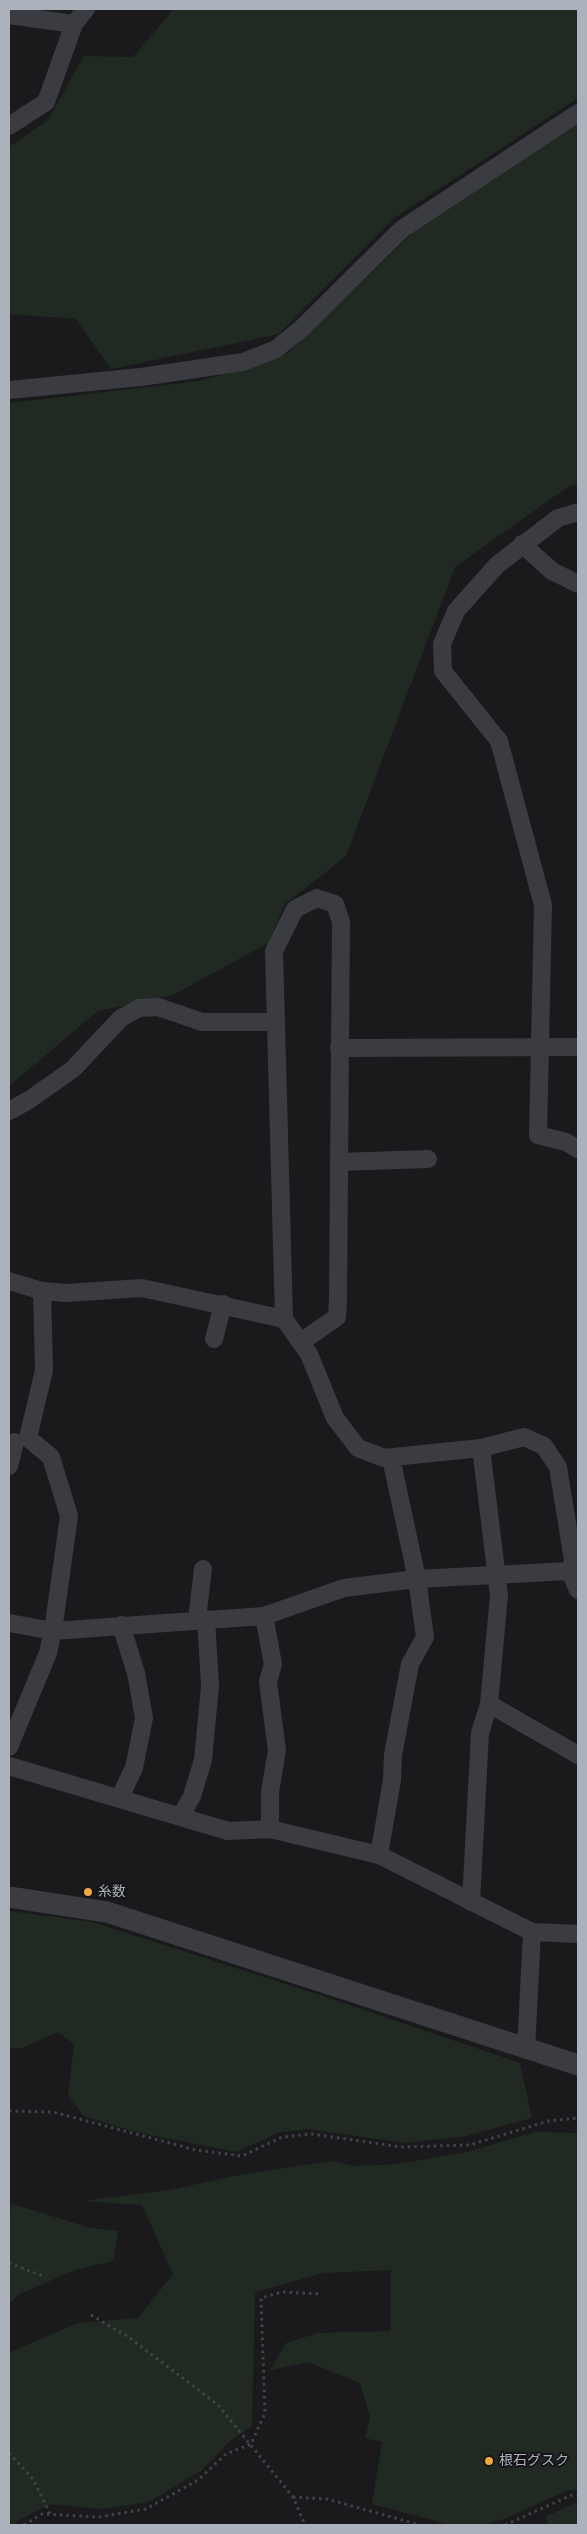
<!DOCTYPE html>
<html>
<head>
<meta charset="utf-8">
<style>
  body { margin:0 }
  #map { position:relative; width:587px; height:2534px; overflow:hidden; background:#1a1a1c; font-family:"DejaVu Sans",sans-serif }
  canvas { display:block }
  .frame { position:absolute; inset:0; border:10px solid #acb2bb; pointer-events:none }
</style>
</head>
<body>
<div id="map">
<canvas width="587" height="2534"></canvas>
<div class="frame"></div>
</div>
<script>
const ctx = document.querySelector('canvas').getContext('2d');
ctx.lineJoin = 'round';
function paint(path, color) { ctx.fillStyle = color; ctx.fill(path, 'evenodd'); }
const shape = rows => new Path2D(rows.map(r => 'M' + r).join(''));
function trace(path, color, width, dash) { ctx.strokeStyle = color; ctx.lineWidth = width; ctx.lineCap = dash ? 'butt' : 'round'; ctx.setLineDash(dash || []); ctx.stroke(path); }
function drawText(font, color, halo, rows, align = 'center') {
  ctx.font = font + ' "DejaVu Sans","Noto Sans JP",sans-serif'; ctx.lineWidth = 4; ctx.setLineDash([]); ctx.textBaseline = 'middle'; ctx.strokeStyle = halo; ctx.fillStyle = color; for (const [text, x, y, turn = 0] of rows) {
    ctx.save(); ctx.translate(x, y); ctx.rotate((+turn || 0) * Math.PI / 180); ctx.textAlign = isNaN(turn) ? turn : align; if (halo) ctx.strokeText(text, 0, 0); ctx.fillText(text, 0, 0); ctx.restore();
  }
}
paint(shape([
  [174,9,578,9,578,98,393,219,279,334,111,369,76,319,9,314,9,147,48,120,84,56,133,57],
  [578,122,578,484,569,486,455,567,346,856,285,904,268,943,173,995,98,1011,9,1086,9,403,199,381,251,367,289,352,417,229],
  [9,1911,92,1922,320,1995,520,2063,532,2118,466,2136,405,2143,308,2129,280,2132,236,2152,136,2132,84,2116,68,2096,74,2044,58,2032,22,2048,9,2048],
  [535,2132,578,2133,578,2490,568,2490,504,2519,484,2525,451,2525,372,2504,382,2442,365,2438,370,2417,360,2383,308,2362,270,2370,286,2343,318,2333,391,2331,391,2270,323,2273,255,2292,252,2426,230,2441,202,2470,149,2502,101,2509,51,2504,17,2521,14,2525,9,2525,10,2352,78,2323,138,2318,173,2274,142,2205,82,2201,170,2190,244,2174,332,2161,355,2166,398,2164,468,2152],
  [12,2204,91,2228,118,2231,113,2261,75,2270,22,2293,9,2303,9,2218],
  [578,2502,578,2525,549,2525,545,2517]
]), '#212a22');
trace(shape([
  [9,2111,53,2112,196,2150,242,2156,282,2137,312,2134,401,2147,470,2145,548,2121,578,2118],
  [9,2263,43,2276],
  [91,2315,130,2338,218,2405,293,2497,305,2525],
  [9,2453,33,2479,50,2514],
  [293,2497,327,2499,420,2525],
  [24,2525,42,2514,99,2517,146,2509,198,2480,226,2454,251,2444,265,2413,261,2298,282,2292,321,2294],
  [505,2525,572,2495,578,2495]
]), '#414348', 3, [2.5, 4]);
trace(shape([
  [9,15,74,24],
  [9,126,46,102,74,24,86,9],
  [9,390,141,377,243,362,276,349,301,329,402,229,578,113],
  [578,512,558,518,497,565,456,611,442,644,443,671,499,741,543,905,538,1135,566,1142,578,1149],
  [522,544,552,571,578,584],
  [339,1048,578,1047],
  [9,1111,29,1100,73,1069,121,1018,139,1008,158,1007,202,1022,276,1022],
  [339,1162,428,1159],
  [9,1281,42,1291,66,1293,142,1288,284,1319],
  [214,1339,223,1304],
  [301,1342,337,1317,338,1299,341,922,335,904,317,898,295,909,274,951,284,1319,309,1354,335,1418,358,1448,384,1458,481,1448,524,1437,544,1446,558,1467,573,1560,570,1571,578,1590],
  [28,1438,44,1370,42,1291],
  [9,1466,15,1442],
  [264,1616,273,1664,268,1682,277,1750,270,1792,270,1829],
  [197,1619,203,1569],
  [9,1623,53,1631,264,1616,344,1588,417,1579,570,1571],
  [489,1704,578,1755],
  [9,1747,48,1653,53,1631,69,1516,51,1457,28,1438],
  [9,1766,228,1831,270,1829,379,1855,532,1932,578,1934],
  [120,1797,134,1768,144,1718,136,1673,121,1625],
  [181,1816,192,1796,203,1760,210,1686,206,1619],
  [379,1855,392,1780,393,1755,410,1664,425,1637,417,1579,391,1458],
  [471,1902,480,1733,489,1704,499,1595,481,1448],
  [526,2050,532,1932]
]), '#3b3c41', 18);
trace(shape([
  [9,1897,107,1912,578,2065]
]), '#3b3c41', 21);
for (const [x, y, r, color] of [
  [88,1892,5,"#efa73f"],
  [489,2461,5,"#efa73f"]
]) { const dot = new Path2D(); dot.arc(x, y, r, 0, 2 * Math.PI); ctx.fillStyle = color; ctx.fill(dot); trace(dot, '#151517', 2); }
drawText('14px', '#acb2bb', '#151517', [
  ["糸数",98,1892],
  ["根石グスク",499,2461]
], 'left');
</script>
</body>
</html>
